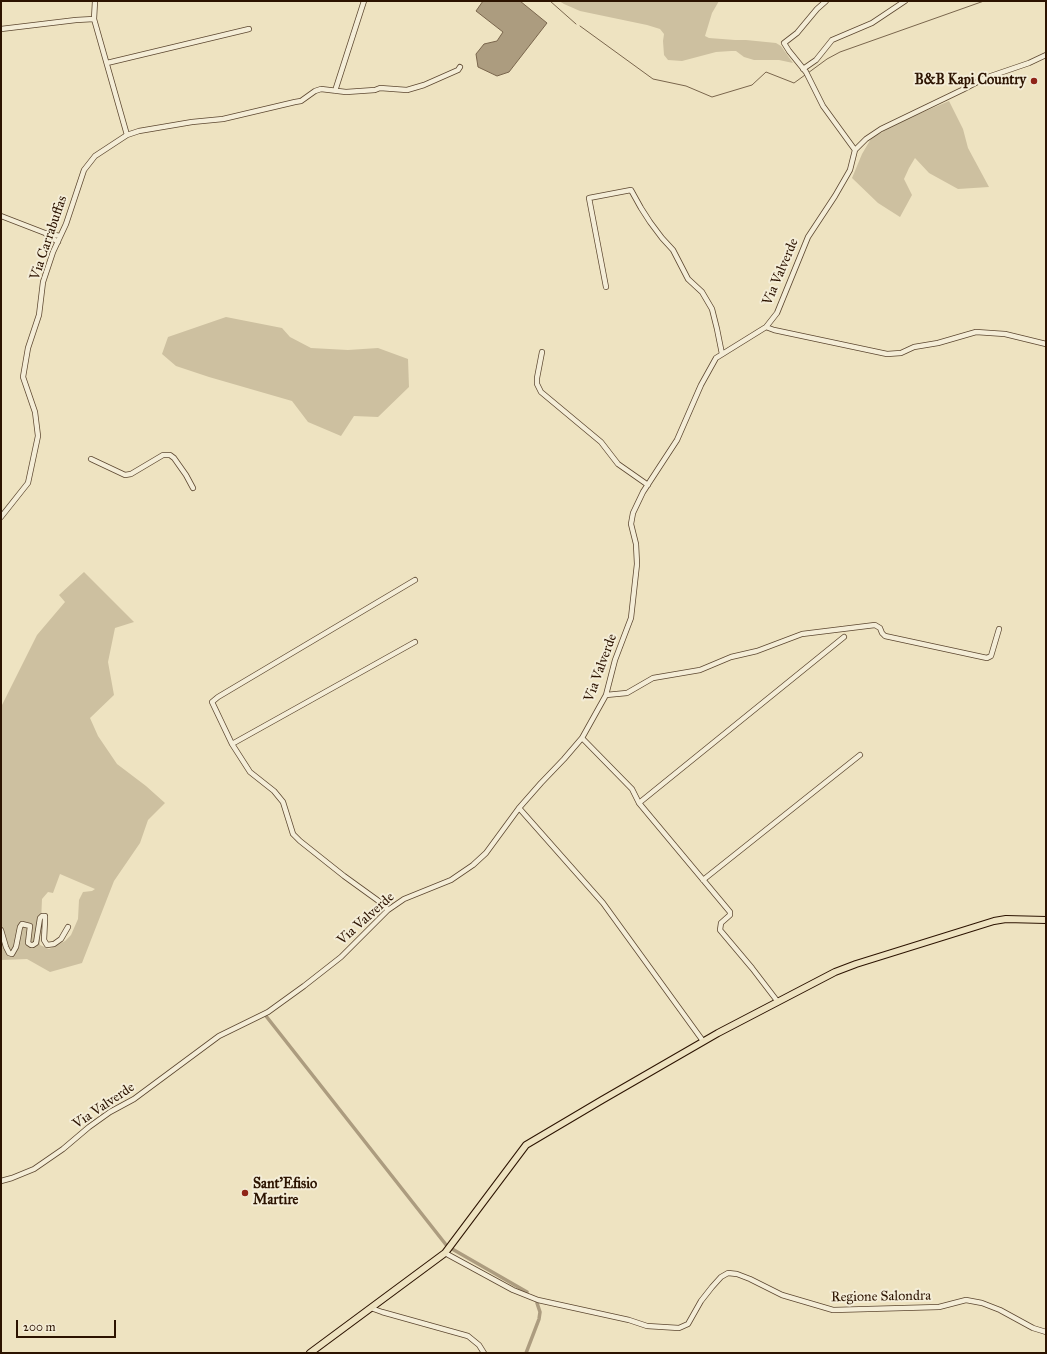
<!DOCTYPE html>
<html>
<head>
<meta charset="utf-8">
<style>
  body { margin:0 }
  #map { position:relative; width:1047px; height:1354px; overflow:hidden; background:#eee3c1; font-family:"IM FELL Great Primer",serif }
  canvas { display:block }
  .frame { position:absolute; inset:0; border:2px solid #2c1300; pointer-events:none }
  .scale { position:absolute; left:16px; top:1320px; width:100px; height:18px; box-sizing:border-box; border:2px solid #2c1300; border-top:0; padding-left:5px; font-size:12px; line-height:14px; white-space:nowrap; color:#2c1300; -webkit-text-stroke:3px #f4edd7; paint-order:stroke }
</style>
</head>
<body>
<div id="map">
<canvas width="1047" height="1354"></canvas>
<div class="frame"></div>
<div class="scale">200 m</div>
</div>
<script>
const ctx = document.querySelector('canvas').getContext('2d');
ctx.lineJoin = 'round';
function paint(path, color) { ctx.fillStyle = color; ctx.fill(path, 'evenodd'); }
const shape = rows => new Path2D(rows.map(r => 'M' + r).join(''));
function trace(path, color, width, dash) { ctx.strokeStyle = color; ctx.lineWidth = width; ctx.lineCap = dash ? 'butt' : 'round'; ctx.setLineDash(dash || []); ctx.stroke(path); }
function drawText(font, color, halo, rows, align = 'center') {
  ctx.font = font + ' "IM FELL Great Primer",serif'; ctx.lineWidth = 4; ctx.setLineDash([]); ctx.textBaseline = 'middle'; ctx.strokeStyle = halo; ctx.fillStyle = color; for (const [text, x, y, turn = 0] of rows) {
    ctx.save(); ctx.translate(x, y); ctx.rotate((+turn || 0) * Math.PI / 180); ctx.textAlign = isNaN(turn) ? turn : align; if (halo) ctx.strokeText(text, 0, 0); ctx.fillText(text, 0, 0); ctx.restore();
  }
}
paint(shape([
  [559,1,719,1,712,13,705,36,709,38,735,40,746,40,776,43,781,46,793,63,779,60,754,60,744,57,736,51,731,51,716,52,682,61,668,60,664,55,663,41,664,34,660,29,647,25,580,11,564,4],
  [949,101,963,129,968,148,989,187,958,189,929,173,915,158,909,168,904,179,912,195,900,217,878,203,852,178,862,154,872,137,883,132,881,130],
  [226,317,282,328,290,337,311,348,348,350,378,348,408,359,409,387,378,417,354,416,341,436,308,422,292,401,209,377,176,366,162,354,168,337],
  [84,572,134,622,115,628,108,662,114,695,90,718,98,736,117,764,146,786,165,803,148,820,140,843,114,881,82,963,50,972,27,959,1,960,1,707,37,635,65,602,59,595],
  [60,874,95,889,92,891,83,892,79,900,78,919,71,935,65,941,49,949,40,945,42,899,48,892,53,893]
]), '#cdc0a0');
const water = shape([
  [483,1,520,1,547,23,509,72,497,76,478,67,476,54,484,44,497,41,503,32,476,11,483,1]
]);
paint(water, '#ac9c7f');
trace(water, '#79654c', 1);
trace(shape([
  [550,1,576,24],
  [580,26,653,79,686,86,712,97,752,85,766,72,794,83,805,75],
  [808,73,827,59,840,52,984,1]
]), '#79654c', 1);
trace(shape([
  [266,1016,447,1246,527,1292],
  [526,1353,539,1319,540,1312,537,1303]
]), '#ac9c7f', 3.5);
const minor = shape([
  [826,1,817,9,797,33,784,43,789,51,806,72,823,106,855,150],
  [1,29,76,20,94,19],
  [107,63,249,29],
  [803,69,816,60,832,40,872,23,905,1],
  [335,91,364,1],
  [127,135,139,131,192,122,223,119,295,102,301,101,315,91,321,89,346,92,375,90,380,88,407,90,424,85,458,70,460,67],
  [1,216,45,233,60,236],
  [46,234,58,242],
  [606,287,589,198,631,190,641,208,650,222,662,238,673,250,688,279,702,292,712,309,717,329,722,354],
  [766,327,774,330,887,354,901,353,914,347,938,343,976,332,1005,334,1046,344],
  [542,352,537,378,537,384,541,392,601,442,618,464,648,485],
  [91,459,125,475,131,474,163,455,170,455,174,458,186,475,193,488],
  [1,517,28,483,38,436,35,412,23,377,28,348,39,315,43,282,53,252,66,224,84,170,95,156,127,135,94,19,95,1],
  [606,695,627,693,653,678,700,670,731,657,757,651,802,634,875,625,880,628,882,633,885,636,987,658,991,656,999,629],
  [582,738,632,789,639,803,649,815,730,912,730,915,721,923,720,930,752,968,778,1002],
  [232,744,415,642],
  [639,803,844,637],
  [519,808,603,903,703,1041],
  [703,880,860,755],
  [388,910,380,902,344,876,300,841,293,834,283,802,274,791,250,772,232,744,212,702,218,697,415,580],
  [1,930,6,947,9,953,12,954,16,947,20,927,22,924,30,926,28,943,31,945,33,945,36,943,40,918,42,916,45,916,45,920,44,940,47,945,54,944,61,939,68,927],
  [1,1181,12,1178,34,1169,63,1149,89,1127,110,1112,134,1099,219,1036,268,1012,304,986,341,957,388,910,404,899,451,880,473,865,486,853,519,808,541,783,564,759,582,738,606,695,615,660,631,618,637,564,636,544,631,524,633,513,643,492,677,440,701,385,716,358,766,327,777,313,808,237,835,196,850,170,855,150,866,139,881,129,962,90,985,78,1029,63,1046,55],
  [445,1253,513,1290,538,1300,629,1320,647,1326,679,1328,688,1324,701,1301,712,1287,721,1277,728,1273,737,1274,750,1279,782,1295,833,1310,939,1307,966,1300,982,1303,1000,1310,1033,1328,1046,1332],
  [371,1308,382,1312,468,1336,479,1345,484,1353]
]);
const major = shape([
  [310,1353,445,1253,526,1145,602,1100,718,1033,835,972,856,964,994,921,1006,919,1046,920]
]);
trace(minor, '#5c4730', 6);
trace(major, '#2c1300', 8);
trace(minor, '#f4edd7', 4.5);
trace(major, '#eee3c1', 6);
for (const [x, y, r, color] of [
  [1034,81,4,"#8f2418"],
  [245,1193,4,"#8f2418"]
]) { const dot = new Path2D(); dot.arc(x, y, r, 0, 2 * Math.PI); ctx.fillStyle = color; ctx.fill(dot); trace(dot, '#f4edd7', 1.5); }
drawText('bold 14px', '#2c1300', '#f4edd7', [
  ["B&B Kapi Country",1026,81],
  ["Sant'Efisio",253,1185,"left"],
  ["Martire",253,1201,"left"]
], 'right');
drawText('14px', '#2c1300', '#f4edd7', [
  ["Via Carrabuffas",49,238,-71],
  ["Via Valverde",781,272,-67],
  ["Via Valverde",601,668,-70],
  ["Via Valverde",366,919,-42],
  ["Via Valverde",104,1106,-34],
  ["Regione Salondra",881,1297,-1]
]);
</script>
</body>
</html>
